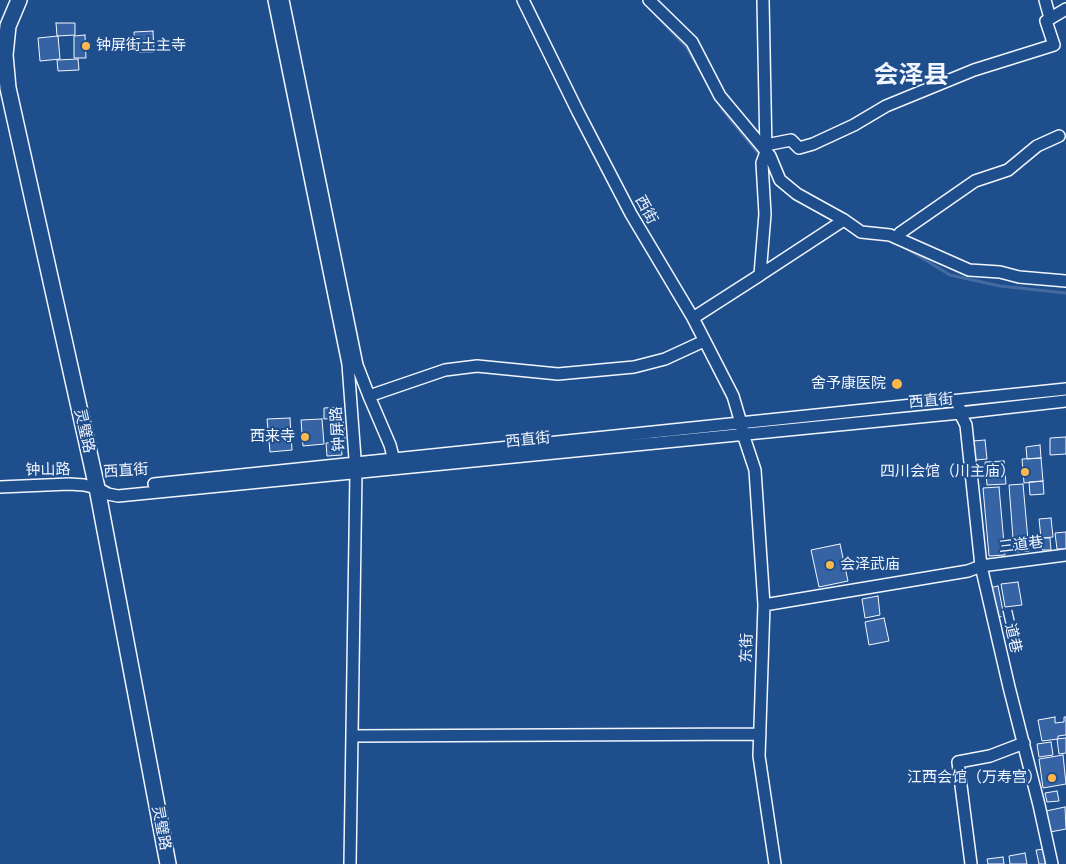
<!DOCTYPE html>
<html>
<head>
<meta charset="utf-8">
<style>
  body { margin:0 }
  canvas { display:block; background:#1f4e8c }
</style>
</head>
<body>
<canvas width="1066" height="864"></canvas>
<script>
const ctx = document.querySelector('canvas').getContext('2d');
ctx.lineJoin = 'round';
const shape = rows => new Path2D(rows.map(r => 'M' + r).join(''));
function trace(path, color, width, dash) { ctx.strokeStyle = color; ctx.lineWidth = width; ctx.lineCap = dash ? 'butt' : 'round'; ctx.setLineDash(dash || []); ctx.stroke(path); }
function paint(path, color) { ctx.fillStyle = color; ctx.fill(path, 'evenodd'); }
function drawText(font, color, halo, rows, align = 'center') {
  ctx.font = font + ' "PT Sans","Noto Sans SC",sans-serif'; ctx.lineWidth = 4; ctx.setLineDash([]); ctx.textBaseline = 'middle'; ctx.strokeStyle = halo; ctx.fillStyle = color; for (const [text, x, y, turn = 0] of rows) {
    ctx.save(); ctx.translate(x, y); ctx.rotate((+turn || 0) * Math.PI / 180); ctx.textAlign = isNaN(turn) ? turn : align; if (halo) ctx.strokeText(text, 0, 0); ctx.fillText(text, 0, 0); ctx.restore();
  }
}
trace(shape([
  [656,15,687,48,705,79],
  [717,100,722,109,757,152],
  [904,247,950,275,1000,286,1066,293]
]), '#446ba0', 3);
const building = shape([
  [56,23,75,23,75,35,57,36,56,23],
  [153,31,154,52,135,52,134,32,153,31],
  [85,35,86,58,74,58,74,36,85,35],
  [58,36,60,59,40,61,38,38,58,36],
  [78,59,79,70,58,71,57,60,78,59],
  [340,407,341,418,324,419,324,408,340,407],
  [290,418,292,450,270,452,267,419,290,418],
  [322,419,324,444,303,446,301,420,322,419],
  [343,419,345,440,334,441,333,420,343,419],
  [1066,437,1066,454,1050,455,1050,438,1066,437],
  [985,440,987,459,975,460,973,441,985,440],
  [341,442,342,455,327,456,326,443,341,442],
  [1040,445,1041,458,1027,459,1026,447,1040,445],
  [1041,458,1043,481,1024,483,1022,459,1041,458],
  [1004,461,1006,484,987,485,985,462,1004,461],
  [1043,481,1044,494,1030,495,1029,482,1043,481],
  [1023,484,1029,551,1014,552,1009,485,1023,484],
  [999,487,1005,555,989,556,983,488,999,487],
  [1051,518,1053,537,1041,538,1039,519,1051,518],
  [1066,532,1066,549,1057,549,1055,533,1066,532],
  [1041,538,1050,538,1051,550,1042,550,1041,538],
  [840,544,848,581,819,587,811,550,840,544],
  [1018,582,1022,605,1005,607,1001,584,1018,582],
  [998,586,1004,616,994,618,989,588,998,586],
  [878,596,880,615,865,618,862,599,878,596],
  [884,618,889,641,869,645,865,622,884,618],
  [1055,717,1055,723,1064,722,1064,717,1066,717,1066,735,1058,736,1058,739,1042,741,1038,720,1055,717],
  [1066,738,1066,753,1059,754,1057,739,1066,738],
  [1051,742,1053,755,1039,757,1037,744,1051,742],
  [1063,755,1066,784,1043,788,1039,759,1063,755],
  [1057,791,1059,801,1047,802,1045,793,1057,791],
  [1065,807,1066,829,1050,832,1046,811,1065,807],
  [1045,849,1048,864,1039,864,1036,850,1045,849],
  [1025,853,1027,864,1010,864,1009,856,1025,853],
  [1003,857,1004,864,988,864,987,859,1003,857]
]);
paint(building, '#3563a3');
trace(building, '#f2f6ff', 1);
const minor = shape([
  [274,0,348,364,356,472,350,864],
  [283,0,357,365,369,396,390,445,395,464],
  [523,0,578,112,631,214,693,318,733,396,741,423,743,434,755,470,764,605,759,756,775,864],
  [649,0,692,42,720,96,770,156,780,180,797,194,844,220,861,232,890,235,969,270,1000,272,1019,277,1066,281],
  [1045,0,1050,18],
  [766,145,791,140,799,148,813,144,854,125,886,106,974,70,1054,45,1046,21,1066,9],
  [898,238,900,233,975,181,1008,170,1037,146,1059,136],
  [760,275,844,220],
  [693,318,760,275,765,214,762,163,766,152,763,0],
  [369,396,445,370,477,366,558,374,634,367,665,359,704,341],
  [959,406,960,413,966,425,981,566,1009,687,1039,805,1052,864],
  [154,484,1066,389],
  [0,487,69,484,84,485,97,488,108,494,118,496,960,413,1066,401],
  [764,605,968,571,981,566,1066,555],
  [353,736,760,734],
  [971,864,958,762,990,756,1024,743]
]);
const major = shape([
  [19,0,8,26,5,55,8,88,97,488,168,864]
]);
trace(minor, '#f2f6ff', 14);
trace(major, '#f2f6ff', 18);
trace(minor, '#1f4e8c', 11);
trace(major, '#1f4e8c', 15);
for (const [x, y, r, color] of [
  [86,46,5,"#ffb74d"],
  [897,384,6,"#ffb74d"],
  [305,437,5,"#ffb74d"],
  [1025,472,5,"#ffb74d"],
  [830,565,5,"#ffb74d"],
  [1052,778,5,"#ffb74d"]
]) { const dot = new Path2D(); dot.arc(x, y, r, 0, 2 * Math.PI); ctx.fillStyle = color; ctx.fill(dot); trace(dot, '#1f4e8c', 2); }
drawText('15px', '#f2f6ff', '#1f4e8c', [
  ["钟屏街土主寺",96,46,"left"],
  ["舍予康医院",886,384],
  ["西来寺",295,437],
  ["四川会馆（川主庙）",1015,472],
  ["会泽武庙",840,565,"left"],
  ["江西会馆（万寿宫）",1042,778]
], 'right');
drawText('15px', '#f2f6ff', '#1f4e8c', [
  ["西街",646,210,61],
  ["西直街",931,401,-5],
  ["钟屏路",338,429,-94],
  ["灵璧路",84,431,77],
  ["西直街",528,440,-6],
  ["钟山路",48,470,-1],
  ["西直街",126,471,-4],
  ["三道巷",1021,545,-7],
  ["二道巷",1011,631,77],
  ["东街",747,648,-88],
  ["灵璧路",161,828,79]
]);
drawText('bold 25px', '#f2f6ff', '#1f4e8c', [
  ["会泽县",911,76]
]);
</script>
</body>
</html>
